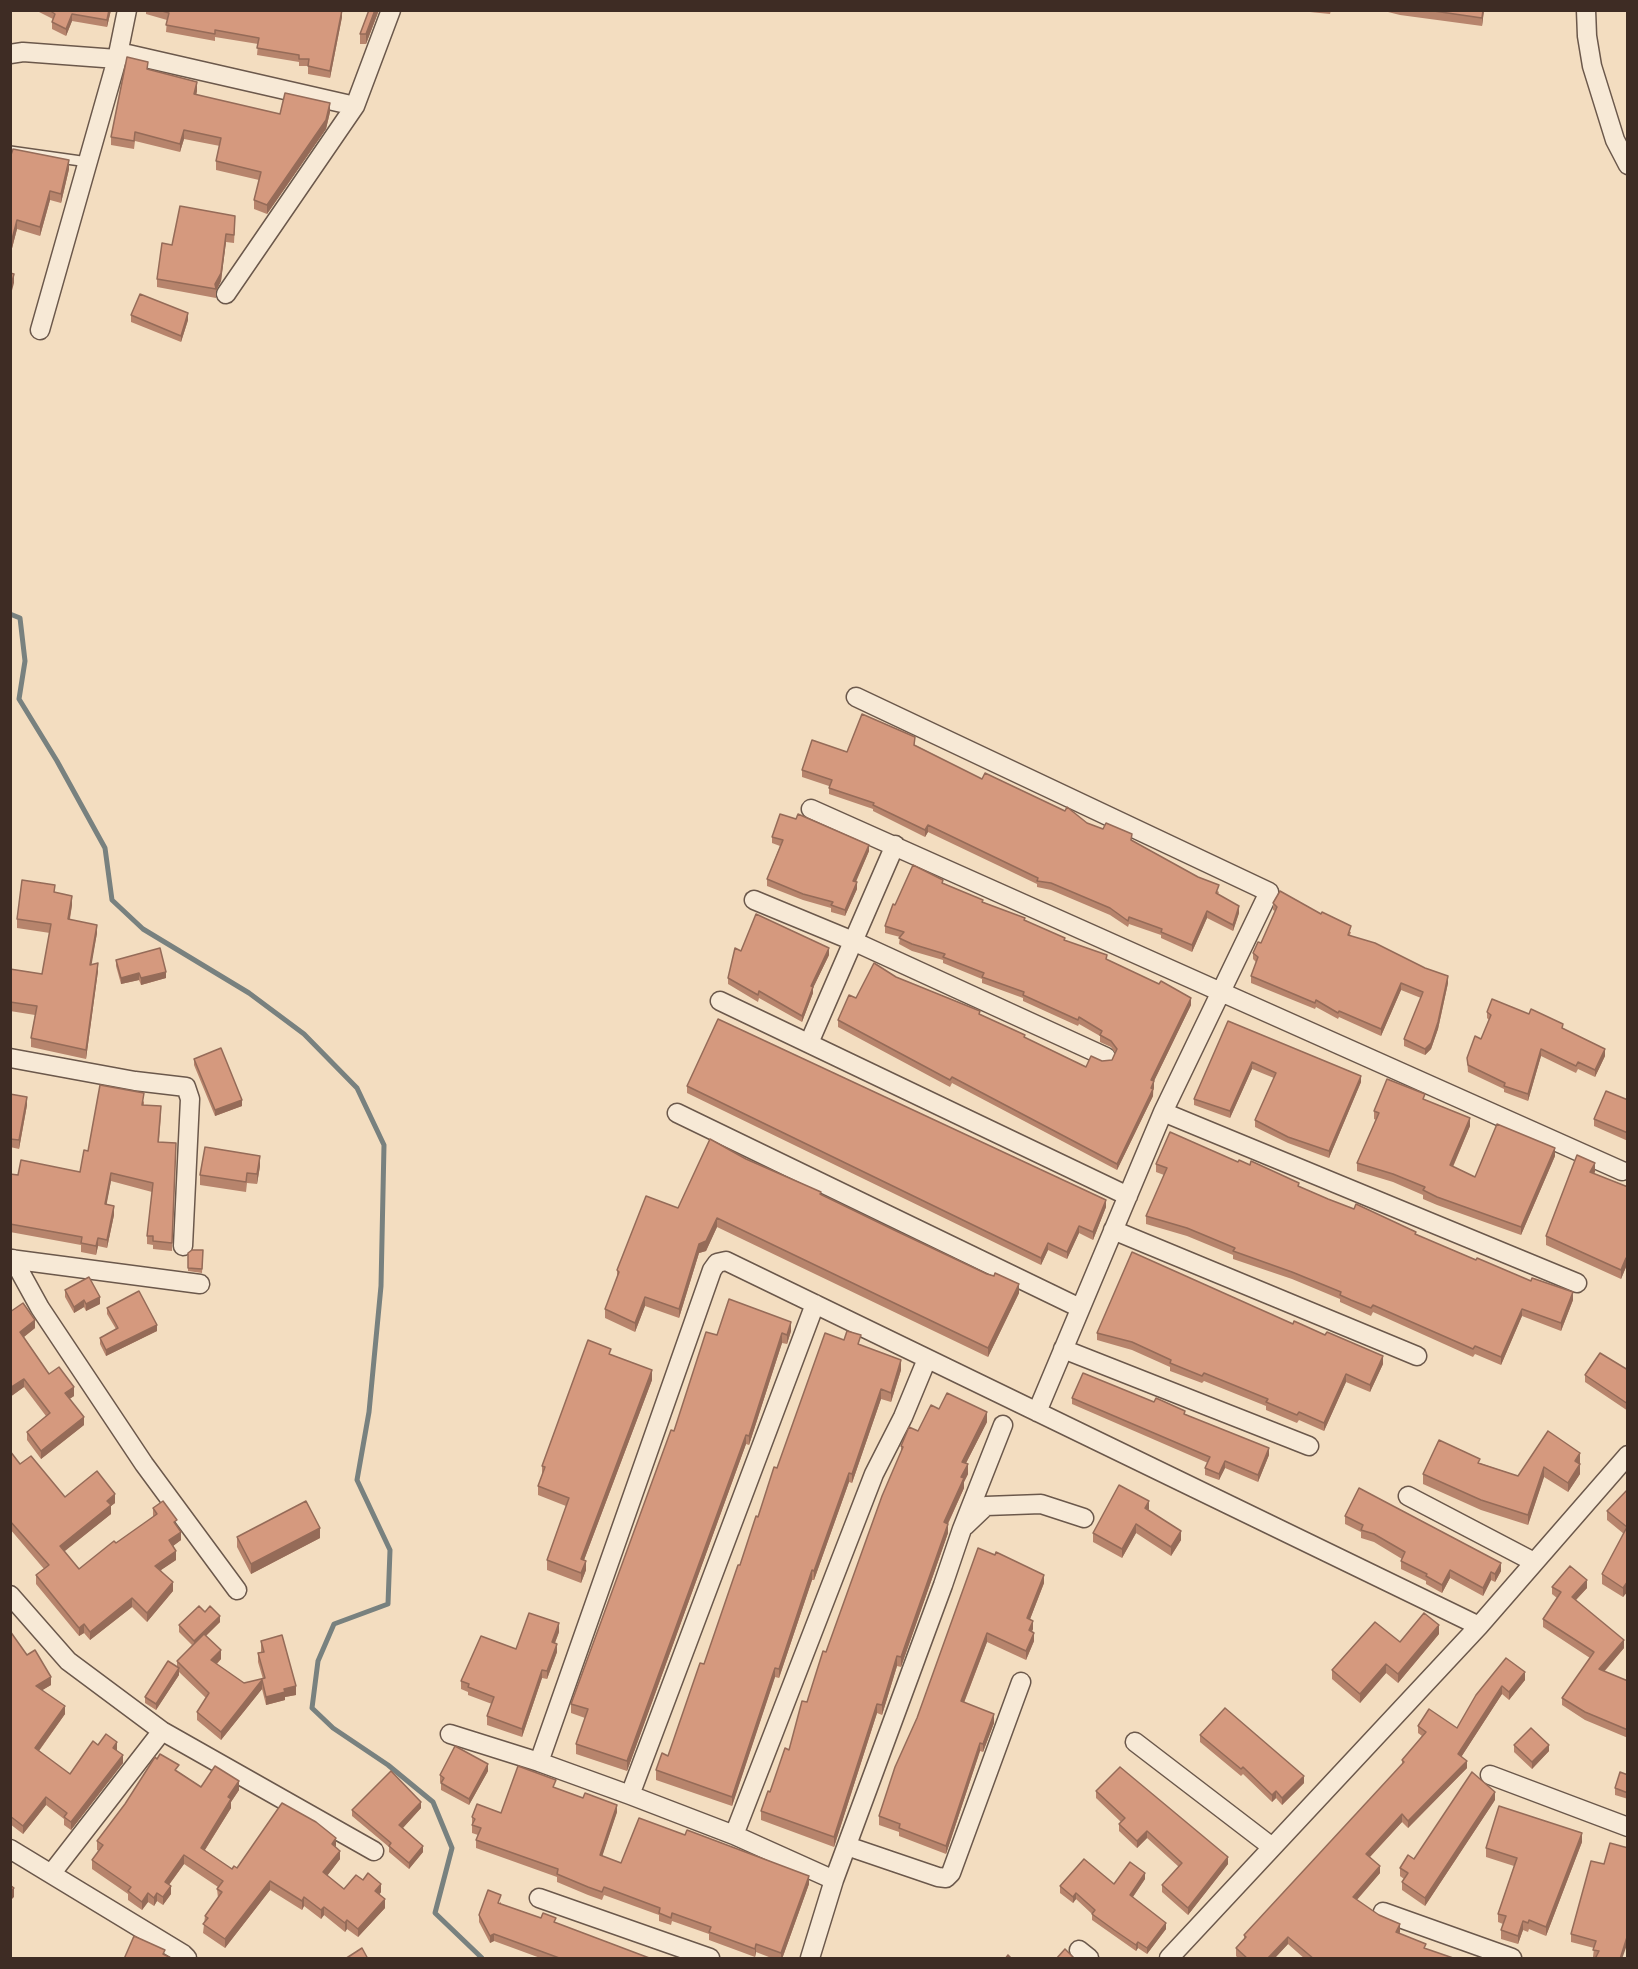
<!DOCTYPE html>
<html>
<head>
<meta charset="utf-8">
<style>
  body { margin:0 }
  #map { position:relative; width:1638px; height:1969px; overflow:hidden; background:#f3ddc0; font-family:Cardo,serif }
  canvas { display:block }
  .frame { position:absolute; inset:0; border:12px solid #3e2c24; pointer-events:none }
</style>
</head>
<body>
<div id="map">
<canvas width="1638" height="1969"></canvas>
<div class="frame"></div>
</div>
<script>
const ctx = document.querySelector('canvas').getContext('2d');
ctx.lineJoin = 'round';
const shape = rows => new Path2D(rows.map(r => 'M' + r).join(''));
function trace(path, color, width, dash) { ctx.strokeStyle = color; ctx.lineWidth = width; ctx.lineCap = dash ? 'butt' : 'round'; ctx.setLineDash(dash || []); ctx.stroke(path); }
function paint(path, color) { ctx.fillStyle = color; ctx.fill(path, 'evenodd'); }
trace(shape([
  [10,614,20,618,25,661,19,699,57,761,105,848,112,900,143,929,249,993,304,1034,357,1088,384,1145,381,1286,369,1412,357,1480,390,1550,388,1604,334,1624,318,1661,312,1708,333,1728,388,1765,433,1802,452,1848,435,1913,482,1958]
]), '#78817f', 5);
const service = shape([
  [10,151,88,162]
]);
const minor = shape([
  [1586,10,1587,36,1592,66,1615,140,1628,165],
  [119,52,355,106],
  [10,54,23,52,117,59],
  [226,294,355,106,391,10],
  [40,330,117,59,127,10],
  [856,697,1269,892,1163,1112,1037,1412],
  [811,809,1622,1171],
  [754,900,853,941,1106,1057],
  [720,1001,1128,1196],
  [809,1043,895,845],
  [10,1058,135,1081,186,1087,190,1099,183,1246],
  [1163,1112,1577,1283],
  [677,1113,1080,1308],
  [1113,1230,1417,1356],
  [10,1259,200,1284],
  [13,1259,40,1308,144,1464,237,1590],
  [1063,1349,1309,1446],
  [1408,1496,1534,1562],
  [965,1526,986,1506,1041,1504,1084,1518],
  [10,1595,68,1661,162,1731,374,1851],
  [450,1734,539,1762,630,1795,734,1835,834,1880,810,1958],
  [1135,1742,1272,1847],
  [539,1762,712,1270,717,1263,726,1261,1479,1626],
  [1490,1775,1628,1827],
  [630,1795,815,1304],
  [734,1835,874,1474,903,1417,927,1359],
  [847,1846,938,1877,946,1878,951,1873,1021,1682],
  [10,1849,183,1954,187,1958],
  [51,1874,162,1731],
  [834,1880,943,1585,962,1529,1003,1425],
  [539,1898,710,1958],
  [1383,1912,1512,1958],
  [1079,1950,1089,1958],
  [1169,1958,1479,1626,1628,1455]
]);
trace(service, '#6b584b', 12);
trace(minor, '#6b584b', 21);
trace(service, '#f7e9d6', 9);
trace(minor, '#f7e9d6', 18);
paint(shape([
  [35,10,111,10,107,27,72,21,66,36,52,29,52,22,53,19],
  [146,10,342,10,342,17,330,78,308,74,308,66,299,66,299,62,257,55,258,44,215,37,215,41,166,32,167,20,146,14],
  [369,10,379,10,366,44,360,44,360,34],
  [1290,10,1331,10,1330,14],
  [1380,10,1484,10,1482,26,1400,15],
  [148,70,197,91,196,95,280,114,330,112,326,129,267,214,254,209,254,200,259,180,216,170,216,161,220,146,184,139,180,152,135,141,134,149,111,145,111,137],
  [10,158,69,169,61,203,50,200,40,236,17,229,10,256],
  [235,224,234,243,226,242,221,281,216,291,216,298,157,287,157,279,172,245],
  [131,315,188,320,181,342,131,322],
  [915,745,982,779,1087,823,1132,840,1219,892,1218,894,1239,913,1233,931,1207,918,1192,952,1161,938,1161,935,1129,924,1128,927,1110,915,1051,890,1037,887,1037,884,928,832,925,837,873,811,873,809,829,794,829,786,802,777,802,770,847,752],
  [772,837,869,851,856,882,857,889,845,916,831,912,831,908,803,900,767,886,767,879,780,846,772,843],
  [943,883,983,902,1025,920,1065,941,1107,960,1191,1005,1154,1081,1153,1096,1117,1170,952,1083,950,1087,838,1027,838,1020,856,998,896,977,980,1014,1025,1038,1086,1067,1102,1061,1112,1060,1115,1053,1111,1047,1100,1042,1100,1036,1079,1024,1078,1026,1023,1001,1023,998,982,983,982,979,943,963,943,960,912,951,899,944,900,937,885,933,885,926,895,905],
  [55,893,72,905,70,919,97,933,91,964,98,971,86,1059,31,1047,31,1038,35,1015,10,1011,10,969,42,974,50,933,17,928,17,919],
  [1273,903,1351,932,1350,935,1448,983,1438,1029,1431,1049,1425,1055,1404,1046,1404,1039,1421,998,1401,990,1381,1036,1339,1017,1338,1019,1316,1007,1315,1009,1251,983,1251,976,1256,962,1253,959,1253,953,1261,943,1275,911,1273,910],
  [741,951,829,955,813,988,813,993,802,1022,759,998,758,1002,728,984,728,978],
  [116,960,166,978,141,985,139,980,121,984,116,966],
  [1487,1012,1563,1028,1605,1056,1595,1077,1578,1069,1576,1073,1541,1056,1528,1101,1504,1092,1504,1089,1468,1072,1467,1058,1481,1039,1489,1020,1487,1018],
  [1228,1021,1361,1082,1329,1158,1288,1143,1255,1127,1255,1120,1274,1078,1252,1069,1230,1118,1194,1105,1194,1099],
  [194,1059,242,1106,215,1116,194,1065],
  [687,1086,1106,1207,1093,1240,1079,1233,1067,1259,1048,1250,1041,1265,687,1093],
  [10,1094,27,1105,19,1149,10,1147],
  [1425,1100,1470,1126,1453,1167,1475,1177,1555,1156,1521,1235,1437,1205,1423,1199,1423,1195,1393,1182,1357,1171,1357,1163,1376,1120,1374,1119,1374,1111],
  [1628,1100,1628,1141,1594,1126,1594,1119],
  [144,1101,144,1105,161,1115,159,1142,176,1143,172,1251,153,1249,153,1245,147,1244,147,1236,152,1192,111,1181,106,1205,114,1215,107,1248,98,1246,96,1255,81,1252,81,1245,10,1232,10,1174,18,1175,80,1172,88,1151],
  [746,1159,821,1195,1019,1293,988,1357,717,1227,706,1251,699,1253,679,1318,645,1306,635,1332,605,1318,605,1309,617,1279,617,1270,678,1208],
  [1238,1162,1416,1235,1573,1300,1561,1331,1522,1316,1501,1365,1475,1354,1473,1357,1373,1312,1371,1316,1351,1307,1340,1302,1340,1299,1292,1279,1233,1259,1233,1255,1187,1236,1146,1224,1146,1216,1164,1175,1156,1172,1156,1164],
  [260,1166,257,1184,247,1183,246,1192,200,1185,200,1175],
  [1595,1172,1594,1174,1628,1187,1628,1268,1626,1267,1621,1279,1546,1245,1546,1236],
  [203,1250,202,1273,188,1271,188,1253],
  [65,1290,100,1304,86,1311,84,1307,74,1313,65,1297],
  [107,1308,157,1331,106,1356,100,1344,100,1338,116,1329,107,1314],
  [10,1312,35,1328,24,1337,49,1374,74,1396,69,1399,84,1425,41,1459,27,1440,27,1432,46,1416,24,1387,10,1397],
  [791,1331,787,1344,782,1343,749,1445,746,1444,627,1771,576,1754,576,1744,585,1718,571,1713,571,1704,717,1335],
  [1097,1333,1383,1364,1370,1392,1346,1382,1324,1431,1299,1420,1297,1423,1266,1410,1266,1406,1204,1381,1202,1383,1170,1371,1170,1367,1132,1350,1097,1340],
  [861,1345,901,1370,891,1402,881,1399,852,1483,849,1482,814,1580,812,1580,779,1678,775,1677,732,1806,656,1780,656,1770,668,1756,704,1664,777,1468],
  [611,1355,652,1380,584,1560,586,1570,581,1583,547,1570,547,1560,566,1506,538,1495,538,1486,542,1475,542,1466],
  [1628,1370,1628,1411,1585,1382,1585,1375],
  [1072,1398,1154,1402,1185,1414,1269,1455,1258,1482,1225,1468,1219,1480,1205,1475,1205,1468,1208,1463,1072,1404],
  [939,1409,987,1422,966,1463,968,1474,964,1482,964,1488,948,1524,948,1533,901,1667,897,1666,882,1715,877,1713,834,1847,761,1820,761,1811,770,1792,789,1750,807,1702,901,1453,901,1446,918,1431],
  [1548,1431,1580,1463,1579,1464,1580,1474,1568,1492,1544,1477,1528,1525,1481,1510,1423,1484,1423,1474,1480,1463,1518,1476],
  [10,1451,20,1464,65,1497,115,1503,111,1506,111,1514,64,1551,79,1569,153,1517,153,1508,177,1528,181,1540,173,1546,176,1560,161,1570,173,1591,147,1622,132,1607,90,1640,84,1633,79,1636,36,1584,36,1575,44,1569,10,1529],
  [1628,1489,1628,1591,1623,1597,1602,1584,1602,1574,1624,1534,1607,1520,1607,1511],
  [1148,1510,1181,1540,1171,1556,1136,1533,1122,1558,1093,1542,1093,1533],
  [1345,1516,1501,1571,1495,1582,1491,1580,1483,1596,1450,1578,1442,1593,1426,1584,1426,1581,1401,1569,1401,1561,1402,1559,1374,1542,1361,1538,1361,1532,1345,1524],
  [237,1537,320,1538,251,1574,237,1547],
  [978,1548,1044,1583,1030,1619,1033,1629,1032,1631,1034,1641,1026,1660,987,1642,964,1703,994,1723,983,1752,980,1751,946,1854,899,1836,899,1832,879,1825,879,1816,917,1718],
  [1552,1587,1587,1588,1576,1600,1624,1648,1604,1672,1628,1681,1628,1738,1585,1720,1562,1705,1562,1698,1590,1658,1543,1627,1543,1619,1557,1598,1552,1594],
  [205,1612,220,1622,206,1636,221,1659,217,1664,244,1683,263,1679,258,1662,258,1653,261,1652,261,1641,296,1695,285,1697,285,1700,266,1705,262,1689,221,1740,197,1720,197,1712,206,1698,179,1672,179,1675,156,1710,145,1703,145,1697,177,1666,177,1661,192,1645,179,1632,179,1625],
  [10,1631,27,1655,51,1685,42,1690,65,1714,39,1751,70,1774,98,1745,116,1750,123,1763,71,1830,64,1825,64,1819,46,1805,23,1834,10,1824],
  [559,1632,555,1643,557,1652,547,1679,542,1678,522,1737,487,1725,487,1716,492,1704,468,1695,468,1692,461,1689,461,1681,516,1649],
  [1439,1634,1398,1683,1386,1673,1360,1703,1332,1679,1332,1670,1400,1642],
  [1506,1658,1525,1680,1509,1700,1502,1694,1461,1757,1467,1768,1408,1828,1402,1822,1370,1857,1380,1873,1357,1900,1400,1932,1399,1933,1426,1949,1456,1959,1305,1959,1288,1944,1274,1959,1239,1959,1236,1956,1236,1948,1244,1939,1244,1935,1402,1766,1402,1760,1422,1736,1418,1733,1418,1726,1457,1728],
  [1200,1735,1304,1783,1282,1805,1276,1798,1272,1802,1243,1774,1241,1776,1200,1742],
  [1514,1745,1549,1751,1532,1769,1514,1752],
  [488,1771,469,1805,441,1790,441,1783,440,1782,440,1775],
  [179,1772,201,1787,239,1790,231,1802,231,1808,205,1850,232,1869,336,1847,340,1859,327,1876,344,1889,381,1892,379,1895,385,1908,358,1937,347,1929,345,1932,324,1915,321,1919,304,1906,302,1910,270,1890,225,1948,203,1933,205,1916,218,1898,217,1889,218,1887,184,1864,169,1885,171,1894,163,1905,157,1901,154,1906,148,1902,142,1910,128,1900,128,1894,92,1869,92,1860,99,1851,97,1850,97,1841],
  [1628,1775,1628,1799,1615,1795,1615,1788],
  [556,1788,617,1812,602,1856,621,1863,809,1884,782,1959,774,1959,756,1952,755,1957,709,1940,709,1934,672,1921,671,1925,659,1921,659,1915,604,1895,602,1900,588,1895,557,1882,557,1877,476,1848,476,1840,478,1835,472,1833,472,1817,501,1813],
  [1096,1791,1228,1864,1188,1915,1162,1892,1162,1885,1179,1867,1147,1838,1137,1848,1119,1831,1119,1824,1121,1822,1096,1798],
  [1495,1800,1425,1906,1402,1890,1402,1882,1404,1879,1400,1876,1400,1868],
  [421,1808,403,1828,423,1852,409,1869,389,1852,389,1847,352,1816,352,1810],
  [1582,1842,1546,1936,1529,1929,1528,1932,1523,1930,1518,1944,1501,1939,1501,1930,1503,1924,1498,1922,1498,1914,1514,1866,1486,1857,1486,1848],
  [1145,1879,1133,1897,1166,1929,1147,1954,1138,1948,1136,1951,1092,1920,1092,1914,1076,1899,1073,1903,1060,1893,1060,1886,1114,1884],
  [501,1902,501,1904,556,1923,652,1959,543,1959,494,1941,490,1943,479,1922,479,1915],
  [1571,1934,1628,1942,1596,1958,1593,1957,1594,1948,1571,1942]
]), '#b7846c');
paint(shape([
  [109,10,111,10,107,27,107,20],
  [342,10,342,17,330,78,330,71],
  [375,10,379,10,366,44,366,34],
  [1483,10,1484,10,1482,26,1482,18],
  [72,14,72,21,66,36,66,29],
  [197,82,197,91,194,103,194,94],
  [330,103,330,112,326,129,267,214,267,205],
  [184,130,184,139,180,152,180,144],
  [69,160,69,169,61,203,61,194],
  [50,191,50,200,40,236,40,227],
  [17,220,17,229,10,256,10,247],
  [226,234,226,242,221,281,216,291,215,284],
  [14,274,14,283,10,298,10,289],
  [188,313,188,320,181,342,181,336],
  [928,825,928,832,925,837,925,830],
  [869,845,869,851,853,888,853,881],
  [857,882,857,889,845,916,845,910],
  [72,896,72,905,68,928,68,919],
  [1239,906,1239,913,1233,931,1233,925],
  [1207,911,1207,918,1192,952,1192,945],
  [97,925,97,933,90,974,90,965],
  [829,948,829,955,813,988,813,993,802,1022,802,1016,811,986],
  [98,963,98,971,86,1059,86,1050],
  [166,972,166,978,141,985,141,978],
  [139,973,139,980,121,984,121,978],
  [1448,976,1448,983,1438,1029,1431,1049,1425,1055,1425,1049],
  [1401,983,1401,990,1381,1036,1381,1029],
  [1191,998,1191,1005,1154,1081,1154,1088,1151,1094,1151,1080],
  [1541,1049,1541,1056,1528,1101,1528,1094],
  [1605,1049,1605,1056,1595,1077,1595,1070],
  [1252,1062,1252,1069,1230,1118,1230,1111],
  [1361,1076,1361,1082,1329,1158,1329,1151],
  [1153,1089,1153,1096,1117,1170,1117,1164],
  [27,1097,27,1105,19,1149,19,1140],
  [242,1100,242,1106,215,1116,215,1110],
  [1470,1118,1470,1126,1450,1173,1450,1165],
  [1555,1148,1555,1156,1521,1235,1521,1227],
  [260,1156,260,1166,257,1184,257,1174],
  [1595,1163,1595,1172,1590,1181,1590,1172],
  [111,1173,111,1181,105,1213,105,1204],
  [1106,1200,1106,1207,1093,1240,1093,1232],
  [114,1206,114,1215,107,1248,107,1240],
  [717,1218,717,1227,706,1251,699,1253,679,1318,679,1309,699,1244],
  [1079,1226,1079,1233,1067,1259,1067,1252],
  [98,1238,98,1246,96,1255,96,1246],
  [1048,1243,1048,1250,1041,1265,1041,1258],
  [1626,1258,1626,1267,1621,1279,1621,1270],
  [1019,1284,1019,1293,988,1357,988,1348],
  [1573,1292,1573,1300,1561,1331,1561,1323],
  [100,1297,100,1304,86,1311,86,1304],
  [645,1297,645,1306,635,1332,635,1323],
  [84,1300,84,1307,74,1313,74,1307],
  [1522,1309,1522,1316,1501,1365,1501,1357],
  [35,1320,35,1328,20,1340,20,1332],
  [791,1322,791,1331,787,1344,787,1335],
  [157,1325,157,1331,106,1356,106,1350],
  [782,1333,782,1343,749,1445,749,1436],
  [1383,1356,1383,1364,1370,1392,1370,1385],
  [901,1360,901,1370,891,1402,891,1393],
  [652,1370,652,1380,581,1568,581,1559],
  [1346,1374,1346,1382,1324,1431,1324,1423],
  [24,1379,24,1387,10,1397,10,1388],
  [74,1387,74,1396,65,1402,65,1393],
  [881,1389,881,1399,852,1483,852,1474],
  [987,1412,987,1422,962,1471,962,1462],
  [84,1417,84,1425,41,1459,41,1451],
  [746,1435,746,1444,627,1771,627,1761],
  [1269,1448,1269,1455,1258,1482,1258,1475],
  [1580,1453,1580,1463,1575,1471,1575,1461],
  [1225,1461,1225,1468,1219,1480,1219,1474],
  [968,1464,968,1474,964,1482,964,1488,944,1532,944,1522,961,1477],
  [1580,1464,1580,1474,1568,1492,1568,1483],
  [1544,1467,1544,1477,1528,1525,1528,1515],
  [849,1473,849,1482,814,1580,814,1571],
  [115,1494,115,1503,111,1506,111,1514,60,1555,60,1546,107,1501],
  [1149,1501,1149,1510,1145,1508],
  [948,1524,948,1533,901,1667,901,1657],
  [1136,1524,1136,1533,1122,1558,1122,1549],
  [320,1528,320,1538,251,1574,251,1564],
  [1181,1531,1181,1540,1171,1556,1171,1547],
  [181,1532,181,1540,169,1549,169,1540],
  [176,1551,176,1560,155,1574,155,1566],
  [586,1561,586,1570,581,1583,581,1573],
  [1501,1563,1501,1571,1495,1582,1495,1574],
  [812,1570,812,1580,779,1678,779,1669],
  [1450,1570,1450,1578,1442,1593,1442,1585],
  [1491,1572,1491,1580,1483,1596,1483,1588],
  [1044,1575,1044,1583,1027,1627,1027,1618],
  [1587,1580,1587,1588,1572,1604,1572,1597],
  [1628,1581,1628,1591,1623,1597,1623,1588],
  [173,1582,173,1591,147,1622,147,1613],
  [132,1598,132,1607,90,1640,90,1632],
  [220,1616,220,1622,194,1647,194,1641],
  [1033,1621,1033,1629,1029,1638,1029,1630],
  [559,1623,559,1632,552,1650,552,1642],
  [84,1624,84,1633,79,1636,79,1628],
  [1439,1625,1439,1634,1398,1683,1398,1674],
  [987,1633,987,1642,961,1710,961,1701],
  [1034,1633,1034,1641,1026,1660,1026,1651],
  [1624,1640,1624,1648,1599,1677,1599,1669],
  [557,1644,557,1652,547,1679,547,1671],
  [221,1650,221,1659,211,1669,211,1660],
  [897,1656,897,1666,882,1715,882,1705],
  [1386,1664,1386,1673,1360,1703,1360,1694],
  [179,1668,179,1675,156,1710,156,1704],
  [775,1668,775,1677,732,1806,732,1797],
  [542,1670,542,1678,522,1737,522,1729],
  [1525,1672,1525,1680,1509,1700,1509,1692],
  [51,1677,51,1685,36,1694,36,1686],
  [262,1680,262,1689,221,1740,221,1732],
  [296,1686,296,1695,285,1697,285,1700,266,1705,266,1697,284,1689],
  [1502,1686,1502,1694,1458,1762,1458,1754],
  [877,1704,877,1713,834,1847,834,1837],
  [65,1706,65,1714,35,1756,35,1748],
  [994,1714,994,1723,983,1752,983,1744],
  [117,1742,117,1750,113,1756,113,1748],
  [980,1743,980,1751,946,1854,946,1846],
  [1549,1745,1549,1751,1532,1769,1532,1762],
  [123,1755,123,1763,71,1830,71,1822],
  [1467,1761,1467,1768,1408,1828,1408,1821],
  [488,1764,488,1771,469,1805,469,1799],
  [1304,1776,1304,1783,1282,1805,1282,1798],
  [239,1781,239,1790,231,1802,231,1808,201,1856,201,1848,228,1797],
  [1276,1791,1276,1798,1272,1802,1272,1795],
  [1495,1792,1495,1800,1425,1906,1425,1898],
  [46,1797,46,1805,23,1834,23,1826],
  [421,1802,421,1808,399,1832,399,1825],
  [617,1805,617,1812,600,1863,600,1855],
  [1402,1814,1402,1822,1366,1861,1366,1854],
  [1147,1831,1147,1838,1137,1848,1137,1841],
  [1582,1833,1582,1842,1546,1936,1546,1927],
  [336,1838,336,1847,332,1844],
  [423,1846,423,1852,409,1869,409,1863],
  [340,1851,340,1859,323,1881,323,1872],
  [184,1855,184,1864,165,1890,165,1882],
  [1228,1857,1228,1864,1188,1915,1188,1908],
  [1380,1866,1380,1873,1353,1904,1353,1897],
  [1145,1873,1145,1879,1130,1901,1130,1895],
  [809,1876,809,1884,782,1959,781,1959,781,1953],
  [270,1881,270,1890,225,1948,225,1939],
  [381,1884,381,1892,375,1900,375,1891],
  [171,1886,171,1894,163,1905,163,1897],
  [14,1888,14,1897,10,1901,10,1892],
  [148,1893,148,1902,142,1910,142,1902],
  [157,1893,157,1901,154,1906,154,1898],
  [1076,1893,1076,1899,1073,1903,1073,1897],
  [304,1897,304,1906,302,1910,302,1901],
  [385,1899,385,1908,358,1937,358,1929],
  [324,1907,324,1915,321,1919,321,1910],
  [347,1920,347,1929,345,1932,345,1923],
  [1523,1921,1523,1930,1518,1944,1518,1936],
  [1166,1923,1166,1929,1147,1954,1147,1948],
  [1400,1924,1400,1932,1396,1940,1396,1932],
  [494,1934,494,1941,490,1943,490,1936],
  [1628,1934,1628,1942,1622,1959,1620,1959],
  [1288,1937,1288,1944,1274,1959,1267,1959],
  [1138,1942,1138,1948,1136,1951,1136,1945],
  [756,1944,756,1952,755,1957,755,1949]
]), '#956b58');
const building = shape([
  [49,10,109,10,107,20,72,14,66,29,52,22,55,14,49,10],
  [159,10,342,10,330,71,308,66,309,59,299,59,299,55,257,48,259,38,215,30,215,34,166,25,169,13,159,10],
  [369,10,375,10,366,34,360,34,369,10],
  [1427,10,1483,10,1482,18,1427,10],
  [127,57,148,62,147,69,197,82,194,94,280,114,285,93,330,103,326,120,267,205,254,200,261,172,216,161,221,138,184,130,180,144,135,132,134,141,111,137,127,57],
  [13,149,69,160,61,194,50,191,40,227,17,220,10,247,10,158,13,149],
  [180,206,235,216,234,235,226,234,221,273,215,284,216,289,157,279,162,243,172,245,180,206],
  [10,273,14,274,10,289,10,273],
  [140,294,188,313,181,336,131,315,140,294],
  [862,714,915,737,914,745,982,779,985,773,1065,811,1067,807,1087,823,1103,829,1106,823,1132,834,1131,840,1198,877,1219,885,1216,893,1239,906,1233,925,1207,911,1192,945,1161,932,1162,929,1129,917,1128,921,1110,908,1051,883,1037,881,1038,878,928,825,925,830,873,805,874,803,829,788,832,780,802,770,812,740,847,752,862,714],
  [780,814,796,819,798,814,869,845,853,881,857,882,845,910,831,905,833,902,803,894,767,879,783,840,772,837,780,814],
  [913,865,943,880,942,883,983,900,982,902,1025,918,1024,920,1065,938,1064,940,1107,955,1106,959,1159,984,1161,981,1191,998,1151,1080,1154,1081,1151,1088,1153,1089,1117,1164,952,1077,950,1080,838,1020,849,995,856,998,874,963,896,977,980,1011,979,1014,1025,1035,1024,1037,1086,1067,1091,1056,1102,1061,1112,1060,1117,1049,1111,1041,1100,1035,1102,1031,1079,1017,1078,1020,1023,995,1024,992,982,977,984,973,943,957,945,954,912,944,899,938,904,932,885,926,893,904,895,905,913,865],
  [22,880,55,885,54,892,72,896,68,919,97,925,90,965,98,963,86,1050,31,1038,37,1006,10,1002,10,969,42,974,51,924,17,919,22,880],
  [1280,891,1321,914,1322,912,1351,926,1348,935,1375,943,1425,968,1448,976,1438,1022,1431,1043,1425,1049,1404,1039,1423,992,1401,983,1381,1029,1339,1011,1338,1013,1316,1000,1315,1003,1251,976,1258,957,1253,953,1258,942,1261,943,1277,907,1273,903,1280,891],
  [756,914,829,948,811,986,813,987,802,1016,759,991,758,995,728,978,735,948,741,951,756,914],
  [160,948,166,972,141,978,139,973,121,978,116,960,160,948],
  [1492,999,1529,1014,1531,1009,1563,1024,1562,1028,1605,1049,1595,1070,1578,1062,1576,1066,1541,1049,1528,1094,1504,1086,1505,1083,1468,1065,1467,1058,1475,1036,1481,1039,1491,1015,1487,1012,1492,999],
  [718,1019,1106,1200,1093,1232,1079,1226,1067,1252,1048,1243,1041,1258,687,1086,718,1019],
  [1228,1021,1361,1076,1329,1151,1288,1137,1255,1120,1276,1073,1252,1062,1230,1111,1194,1099,1228,1021],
  [221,1048,242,1100,215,1110,194,1059,221,1048],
  [1387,1079,1425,1094,1423,1099,1470,1118,1450,1165,1475,1177,1497,1124,1555,1148,1521,1227,1437,1197,1423,1190,1425,1187,1393,1174,1357,1163,1379,1113,1374,1111,1387,1079],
  [100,1085,144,1093,142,1105,161,1106,158,1142,176,1143,172,1243,153,1241,153,1236,147,1236,153,1183,111,1173,105,1204,114,1206,107,1240,98,1238,96,1246,81,1243,82,1237,10,1224,10,1174,18,1175,21,1160,80,1172,84,1150,88,1151,100,1085],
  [1606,1091,1628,1100,1628,1133,1594,1119,1606,1091],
  [10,1094,27,1097,19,1140,10,1139,10,1094],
  [1170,1132,1238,1162,1239,1160,1250,1165,1251,1161,1299,1183,1298,1186,1328,1199,1354,1209,1356,1204,1416,1232,1415,1234,1476,1260,1477,1258,1531,1281,1532,1278,1573,1292,1561,1323,1522,1309,1501,1357,1475,1346,1473,1349,1373,1305,1371,1308,1351,1300,1340,1295,1341,1292,1292,1272,1233,1251,1235,1248,1187,1228,1146,1216,1167,1168,1156,1164,1170,1132],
  [710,1139,746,1159,821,1192,820,1194,894,1230,987,1274,994,1276,995,1273,1019,1284,988,1348,717,1218,706,1241,699,1244,679,1309,645,1297,635,1323,605,1309,619,1272,617,1270,646,1196,678,1208,710,1139],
  [205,1147,260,1156,257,1174,247,1173,246,1182,200,1175,205,1147],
  [1577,1155,1595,1163,1590,1172,1628,1187,1628,1259,1626,1258,1621,1270,1546,1236,1577,1155],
  [192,1250,203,1250,202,1269,188,1268,188,1253,192,1250],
  [1132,1252,1293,1324,1294,1321,1325,1335,1327,1332,1383,1356,1370,1385,1346,1374,1324,1423,1299,1412,1297,1415,1266,1402,1268,1399,1204,1373,1202,1376,1170,1363,1171,1360,1132,1342,1097,1333,1132,1252],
  [89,1277,100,1297,86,1304,84,1300,74,1307,65,1290,89,1277],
  [139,1291,157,1325,106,1350,100,1338,118,1328,107,1308,139,1291],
  [729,1299,791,1322,787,1335,782,1333,749,1436,746,1435,627,1761,576,1744,588,1709,571,1704,671,1430,674,1431,706,1332,717,1335,729,1299],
  [23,1303,35,1320,20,1332,49,1374,59,1367,74,1387,65,1393,84,1417,41,1451,27,1432,50,1413,24,1379,10,1388,10,1312,23,1303],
  [847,1331,861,1335,858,1344,901,1360,891,1393,881,1389,852,1474,849,1473,814,1571,812,1570,779,1669,775,1668,732,1797,656,1770,662,1753,668,1756,700,1663,704,1664,738,1565,740,1565,756,1516,758,1517,774,1467,777,1468,825,1333,844,1340,847,1331],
  [588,1340,611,1349,609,1354,652,1370,581,1559,586,1561,581,1573,547,1560,569,1498,538,1486,545,1467,542,1466,588,1340],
  [1600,1353,1628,1370,1628,1404,1585,1375,1600,1353],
  [1083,1373,1154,1402,1156,1398,1185,1411,1184,1414,1269,1448,1258,1475,1225,1461,1219,1474,1205,1468,1210,1457,1072,1398,1083,1373],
  [947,1393,987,1412,962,1462,968,1464,961,1477,964,1478,944,1522,948,1524,901,1657,897,1656,882,1705,877,1704,834,1837,761,1811,768,1791,770,1792,785,1748,789,1750,802,1701,807,1702,823,1651,826,1652,882,1496,903,1447,901,1446,909,1427,918,1431,931,1405,939,1409,947,1393],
  [1548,1431,1580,1453,1575,1461,1580,1464,1568,1483,1544,1467,1528,1515,1481,1500,1423,1474,1439,1440,1480,1459,1478,1463,1518,1476,1548,1431],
  [10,1451,20,1464,31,1456,65,1497,97,1471,115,1494,107,1501,111,1505,60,1546,79,1569,114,1541,116,1543,157,1514,153,1508,163,1501,177,1520,174,1522,181,1532,169,1540,176,1551,155,1566,173,1582,147,1613,132,1598,90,1632,84,1624,79,1628,36,1575,49,1565,10,1521,10,1451],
  [1119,1485,1149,1501,1145,1508,1181,1531,1171,1547,1136,1524,1122,1549,1093,1533,1119,1485],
  [1359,1488,1501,1563,1495,1574,1491,1572,1483,1588,1450,1570,1442,1585,1426,1576,1427,1574,1401,1561,1405,1552,1374,1534,1361,1530,1363,1525,1345,1516,1359,1488],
  [1628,1489,1628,1581,1623,1588,1602,1574,1627,1527,1607,1511,1628,1489],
  [306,1501,320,1528,251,1564,237,1537,306,1501],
  [978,1548,995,1555,996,1552,1044,1575,1027,1618,1033,1621,1029,1630,1034,1633,1026,1651,987,1633,961,1701,994,1714,983,1744,980,1743,946,1846,899,1828,900,1824,879,1816,895,1767,917,1718,978,1548],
  [1570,1566,1587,1580,1572,1597,1624,1640,1599,1669,1628,1681,1628,1730,1585,1712,1562,1698,1594,1652,1543,1619,1561,1592,1552,1587,1570,1566],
  [199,1606,205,1612,210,1606,220,1616,194,1641,179,1625,199,1606],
  [529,1613,559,1623,552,1642,557,1644,547,1671,542,1670,522,1729,487,1716,494,1697,468,1687,469,1684,461,1681,481,1636,516,1649,529,1613],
  [1424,1613,1439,1625,1398,1674,1386,1664,1360,1694,1332,1670,1375,1622,1400,1642,1424,1613],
  [10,1631,27,1655,35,1650,51,1677,36,1686,65,1706,35,1748,70,1774,93,1741,98,1745,106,1734,117,1742,113,1748,123,1755,71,1822,64,1817,67,1813,46,1797,23,1826,10,1816,10,1631],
  [204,1634,221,1650,211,1660,244,1683,265,1678,258,1653,264,1652,261,1641,282,1635,296,1686,284,1689,285,1692,266,1697,262,1680,221,1732,197,1712,209,1693,177,1661,204,1634],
  [1506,1658,1525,1672,1509,1692,1502,1686,1458,1754,1467,1761,1408,1821,1402,1814,1366,1854,1380,1866,1353,1897,1379,1915,1400,1924,1396,1932,1426,1944,1424,1948,1456,1959,1314,1959,1288,1937,1267,1959,1248,1959,1236,1948,1246,1937,1244,1935,1404,1762,1402,1760,1426,1732,1418,1726,1429,1709,1457,1728,1476,1695,1506,1658],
  [168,1661,179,1668,156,1704,145,1697,168,1661],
  [1225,1708,1304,1776,1282,1798,1276,1791,1272,1795,1243,1767,1241,1769,1200,1735,1225,1708],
  [1531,1728,1549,1745,1532,1762,1514,1745,1531,1728],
  [455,1746,488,1764,469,1799,441,1783,444,1778,440,1775,455,1746],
  [160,1754,179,1765,175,1770,201,1787,215,1766,239,1781,228,1797,231,1799,201,1848,232,1869,234,1866,237,1868,282,1803,316,1822,336,1838,332,1844,340,1851,323,1872,344,1889,356,1875,363,1880,368,1873,381,1884,375,1891,385,1899,358,1929,347,1920,345,1923,324,1907,321,1910,304,1897,302,1901,270,1881,225,1939,203,1924,208,1918,205,1916,222,1892,217,1889,223,1881,184,1855,165,1882,171,1886,163,1897,157,1893,154,1898,148,1893,142,1902,128,1891,131,1887,92,1860,103,1845,97,1841,125,1804,155,1757,157,1759,160,1754],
  [518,1766,556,1780,553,1787,583,1798,585,1793,617,1805,600,1855,621,1863,639,1818,685,1835,687,1830,809,1876,781,1953,756,1944,755,1949,709,1932,711,1927,672,1913,671,1918,659,1913,660,1908,604,1887,602,1892,588,1887,557,1874,558,1869,476,1840,481,1828,472,1825,475,1819,472,1817,477,1804,501,1813,518,1766],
  [1120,1767,1228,1857,1188,1908,1162,1885,1182,1863,1147,1831,1137,1841,1119,1824,1125,1818,1096,1791,1120,1767],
  [391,1771,421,1802,399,1825,423,1846,409,1863,389,1846,391,1843,352,1810,391,1771],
  [1472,1772,1495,1792,1425,1898,1402,1882,1408,1873,1400,1868,1408,1855,1414,1859,1472,1772],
  [1620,1772,1628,1775,1628,1793,1615,1788,1620,1772],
  [1499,1806,1582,1833,1546,1927,1529,1920,1528,1923,1523,1921,1518,1936,1501,1930,1506,1916,1498,1914,1517,1858,1486,1848,1499,1806],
  [1610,1843,1628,1848,1628,1934,1620,1959,1595,1959,1599,1951,1593,1950,1596,1941,1571,1934,1591,1861,1604,1864,1610,1843],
  [1084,1859,1114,1884,1130,1862,1145,1873,1130,1895,1166,1923,1147,1948,1138,1942,1136,1945,1114,1930,1092,1914,1095,1910,1076,1893,1073,1897,1060,1886,1084,1859],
  [10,1885,14,1888,10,1892,10,1885],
  [488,1890,501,1895,498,1903,541,1918,543,1913,556,1918,554,1922,652,1959,562,1959,494,1934,490,1936,479,1915,488,1890],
  [134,1936,165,1950,163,1954,173,1959,124,1959,134,1936],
  [362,1948,368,1959,345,1959,362,1948],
  [1065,1949,1075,1959,1056,1959,1065,1949],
  [1008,1955,1012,1959,1005,1959,1008,1955]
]);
paint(building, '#d5997e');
trace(building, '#956b58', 1.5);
</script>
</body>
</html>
